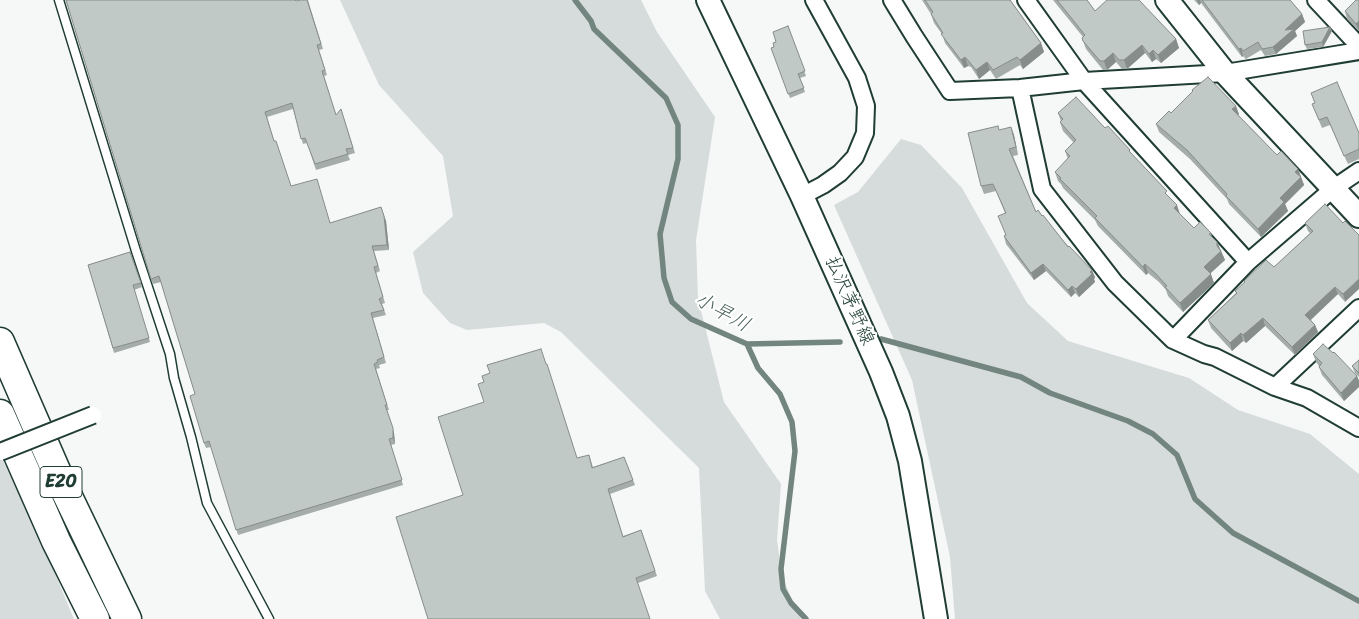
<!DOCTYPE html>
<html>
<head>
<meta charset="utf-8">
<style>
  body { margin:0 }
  canvas { display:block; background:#f6f7f7 }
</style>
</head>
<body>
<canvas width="1359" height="619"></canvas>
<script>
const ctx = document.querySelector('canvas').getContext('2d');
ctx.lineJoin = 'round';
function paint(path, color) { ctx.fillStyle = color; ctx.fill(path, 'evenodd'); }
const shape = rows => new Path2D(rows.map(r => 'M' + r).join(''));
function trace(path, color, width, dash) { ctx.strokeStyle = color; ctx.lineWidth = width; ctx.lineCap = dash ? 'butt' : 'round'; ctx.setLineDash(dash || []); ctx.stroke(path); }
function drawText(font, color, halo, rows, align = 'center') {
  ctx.font = font + ' Sriracha,"Klee One",sans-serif'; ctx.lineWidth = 4; ctx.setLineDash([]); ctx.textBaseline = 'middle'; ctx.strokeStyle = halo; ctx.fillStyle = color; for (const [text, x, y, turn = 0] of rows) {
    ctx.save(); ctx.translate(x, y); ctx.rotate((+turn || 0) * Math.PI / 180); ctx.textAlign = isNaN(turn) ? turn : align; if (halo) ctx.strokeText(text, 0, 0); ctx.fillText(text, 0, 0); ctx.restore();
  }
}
paint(shape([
  [340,0,641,0,657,32,715,117,696,240,698,299,724,402,781,484,777,540,782,577,801,619,720,619,705,591,699,468,561,332,544,323,467,330,450,323,423,293,413,252,453,216,443,156,379,85],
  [901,139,921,145,962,188,1027,303,1068,341,1189,378,1238,410,1310,434,1359,474,1359,619,955,619,950,557,912,380,834,205,858,192],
  [0,455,35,526,74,619,0,619]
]), '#d6dcdb');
trace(shape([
  [575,0,591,21,594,29,666,98,678,125,678,159,660,234,664,278,672,302,691,319,747,344,758,368,780,394,792,422,795,451,781,569,783,589,791,603,806,619],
  [881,339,1021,377,1050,393,1128,421,1153,434,1177,455,1195,499,1233,533,1359,601],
  [747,344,840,342]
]), '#72857f', 5.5);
const lane = shape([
  [59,0,136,251,170,354,174,378,191,437,207,503,269,619]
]);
const street = shape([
  [892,0,914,36,950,91,1020,88,1084,81,1225,73,1359,51],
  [1026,0,1084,81,1248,262],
  [1316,0,1359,46],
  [1020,88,1042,189,1115,283,1173,340,1204,354,1215,357,1275,387,1307,398,1359,428],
  [802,196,823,185,840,173,855,157,865,133,866,106,857,78,814,0],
  [1173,340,1248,262,1334,188,1359,171],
  [1275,387,1359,308]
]);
const secondary = shape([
  [708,0,802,196,881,372,898,416,910,461,936,619],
  [1167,0,1225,73,1359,216]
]);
const highway = shape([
  [0,342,61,482,127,619],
  [0,414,56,541,95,619]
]);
trace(lane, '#1f3d34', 11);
trace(street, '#1f3d34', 20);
trace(secondary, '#1f3d34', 26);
trace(highway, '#1f3d34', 31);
trace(lane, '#fff', 8);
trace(street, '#fff', 16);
trace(secondary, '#fff', 22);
trace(highway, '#fff', 28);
const streetBridge = shape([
  [0,452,93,415]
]);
trace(streetBridge, '#1f3d34', 20, []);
trace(streetBridge, '#fff', 16);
paint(shape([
  [308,0,323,49,319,50,327,75,324,76,336,115,341,109,355,153,348,155,350,160,316,170,307,143,303,144,293,109,267,117,274,141,291,186,331,223,381,207,386,221,389,250,374,251,380,271,376,273,385,303,382,304,386,315,373,318,386,363,379,365,380,368,376,369,389,410,387,410,394,433,395,444,391,445,403,485,238,535,211,447,206,448,204,443,195,394,161,282,153,284,151,279,296,1],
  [922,0,1010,0,1041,43,1044,52,1023,69,1020,65,996,79,990,70,979,79,971,67,968,66,964,68,945,43,942,34,934,23,931,14],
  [1053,0,1087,0,1095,11,1176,39,1179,48,1161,63,1156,59,1152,62,1145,53,1127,69,1122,69,1116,62,1107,70,1103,70,1086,49,1083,41,1083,37],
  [1194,0,1290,0,1302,14,1305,22,1295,31,1297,36,1276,54,1265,56,1261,50,1246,59,1243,56,1242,57,1201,3,1199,5],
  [1356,0,1359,31,1347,19,1345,11],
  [788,26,806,76,800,78,805,92,790,98,771,48,774,47,776,42],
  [1330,27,1332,31,1323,47,1307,49,1305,45],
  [1192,90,1239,114,1238,115,1277,155,1298,169,1304,185,1285,204,1288,211,1261,237,1229,204,1227,199,1190,159,1159,132,1156,124,1171,113,1193,92],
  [1311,93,1359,133,1359,159,1348,164,1330,125,1322,128,1312,104,1315,103],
  [1058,113,1105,128,1132,155,1169,198,1179,213,1194,228,1211,233,1212,237,1217,242,1225,260,1210,274,1214,283,1183,312,1168,296,1166,290,1159,282,1148,273,1146,275,1098,226,1095,220,1063,188,1061,184,1058,181,1055,172,1068,159,1065,151,1074,143,1063,131,1060,122,1061,121],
  [1011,127,1014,135,1018,155,1013,156,1036,212,1042,216,1095,277,1094,279,1095,282,1079,297,1075,293,1071,297,1046,271,1034,280,1006,244,1004,236,1005,235,1005,213,996,191,984,194,981,186,1000,130],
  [1325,204,1345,302,1338,294,1311,320,1315,325,1318,332,1295,355,1265,326,1246,343,1243,341,1232,351,1211,328,1208,320,1236,293,1235,291,1245,283,1244,281,1274,267,1310,233,1308,231,1305,223],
  [130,252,142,287,134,290,150,342,114,353,88,265],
  [1313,354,1357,376,1359,381,1359,387,1344,401,1322,375,1319,367,1319,366,1316,362],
  [1359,360,1359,377,1355,373,1352,366],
  [484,382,577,458,589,455,593,467,624,457,635,485,610,494,623,536,641,530,657,576,638,583,463,495,484,402]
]), '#a5adaa');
paint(shape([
  [1197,0,1200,0,1201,3,1199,5],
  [1302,14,1305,22,1295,31,1297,36,1276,54,1273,47,1285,30],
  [1359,21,1359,31,1356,24],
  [1330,27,1332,31,1323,47,1322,42],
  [1176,39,1179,48,1161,63,1158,55],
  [1041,43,1044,52,1023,69,1020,60],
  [1142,45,1145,53,1127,69,1124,60],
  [1241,48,1243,56,1242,57,1239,49],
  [1153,50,1156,59,1152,62,1149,54],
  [1113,53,1116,62,1107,70,1104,61],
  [965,57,968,66,964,68,961,60],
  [987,62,990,70,979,79,976,70],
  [1236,106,1239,114,1235,118,1232,109],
  [1011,127,1014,135,1018,155],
  [1298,169,1304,185,1285,204,1288,211,1261,237,1258,229,1280,198,1295,172],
  [1177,205,1180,214,1174,208],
  [384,216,386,221,389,250,387,245],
  [1217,242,1225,260,1207,276,1204,267,1217,246],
  [1043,264,1046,271,1034,280,1031,273],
  [1145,264,1148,273,1146,275,1143,267],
  [1092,270,1095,277,1094,279,1095,282,1079,297,1076,289],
  [1211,274,1214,283,1183,312,1180,303],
  [1359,279,1359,289,1345,302,1343,294],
  [1072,286,1075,293,1071,297,1068,290],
  [1335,287,1338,294,1308,322,1305,315],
  [1263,318,1265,326,1246,343,1243,335],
  [1315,325,1318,332,1295,355,1292,347],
  [1241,333,1243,341,1232,351,1230,343],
  [1357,376,1359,381,1359,387,1344,401,1341,393],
  [387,410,394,433,395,444,393,438]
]), '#868d8b');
const building = shape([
  [66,0,295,0,296,1,300,0,307,0,321,44,317,45,325,70,322,71,336,115,341,109,353,148,346,149,348,154,315,164,305,138,301,139,292,103,265,112,274,141,276,141,291,186,317,179,330,223,381,207,384,216,387,245,372,246,378,266,374,267,383,297,379,299,384,310,371,313,384,357,377,360,378,362,374,364,387,405,385,405,393,428,393,438,389,439,402,480,236,530,209,441,204,443,190,396,195,394,159,276,151,279,66,0],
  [925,0,1010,0,1041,43,1020,60,1017,57,993,70,987,62,976,70,967,59,965,57,961,60,941,34,943,33,931,14,933,12,925,0],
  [1057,0,1087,0,1095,11,1107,0,1139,0,1176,39,1158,55,1153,50,1149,54,1142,45,1124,60,1119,60,1113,53,1104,61,1100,61,1083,41,1082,38,1085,35,1057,0],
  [1202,0,1290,0,1302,14,1285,30,1294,29,1273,47,1262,49,1258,42,1243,51,1241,48,1239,49,1202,0],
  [1356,0,1359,0,1359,21,1356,24,1345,11,1356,0],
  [788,26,805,71,798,74,804,88,788,94,771,48,774,47,773,43,776,42,773,32,788,26],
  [1330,27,1322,42,1305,45,1303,31,1330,27],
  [1208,77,1236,106,1232,109,1277,155,1281,151,1298,169,1295,172,1301,177,1280,198,1284,202,1258,229,1226,196,1227,194,1187,150,1156,124,1169,111,1171,113,1193,91,1192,90,1208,77],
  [1337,82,1359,133,1359,149,1344,156,1327,117,1319,120,1312,104,1315,103,1311,93,1337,82],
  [1076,97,1105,128,1108,126,1130,150,1129,151,1167,191,1165,193,1177,205,1174,208,1194,228,1200,222,1211,233,1209,234,1217,242,1217,246,1221,251,1204,267,1211,274,1180,303,1165,287,1167,286,1156,274,1145,264,1143,267,1095,218,1097,216,1060,179,1061,178,1055,172,1070,156,1065,151,1076,140,1060,122,1063,119,1058,113,1076,97],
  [998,126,999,130,1011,127,1016,147,1009,149,1036,212,1038,210,1042,216,1043,215,1068,247,1069,246,1092,270,1090,272,1092,274,1076,289,1072,286,1068,290,1043,264,1031,273,1004,236,1006,235,998,216,1006,213,993,184,981,186,968,133,998,126],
  [1325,204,1343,223,1345,221,1359,235,1359,279,1343,294,1335,287,1305,315,1315,325,1292,347,1263,318,1243,335,1241,333,1230,343,1208,320,1237,293,1235,291,1245,282,1244,281,1266,260,1274,267,1313,231,1305,223,1325,204],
  [130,252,141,283,133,285,149,338,113,348,88,265,130,252],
  [1323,344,1333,353,1334,352,1357,376,1341,393,1319,367,1322,363,1313,354,1323,344],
  [541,349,546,364,547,364,577,458,589,455,592,468,624,457,633,480,608,489,623,537,641,530,655,571,636,578,650,619,428,619,396,517,463,495,438,417,484,402,478,384,484,382,482,376,490,373,487,365,541,349],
  [1359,360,1359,373,1352,366,1359,360]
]);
paint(building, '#c0c9c6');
trace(building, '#868d8b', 1);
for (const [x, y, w] of [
  [61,482,42]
]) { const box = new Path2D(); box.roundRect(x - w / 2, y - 15.5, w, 31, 4); ctx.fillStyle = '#fff'; ctx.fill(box); trace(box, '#1f3d34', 1); }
drawText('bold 18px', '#1f3d34', null, [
  ["E20",61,482]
]);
drawText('19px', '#1f3d34', '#fff', [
  ["払沢茅野線",849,301,66]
]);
drawText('italic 20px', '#49615a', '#fff', [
  ["小早川",722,313,29]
]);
</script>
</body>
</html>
